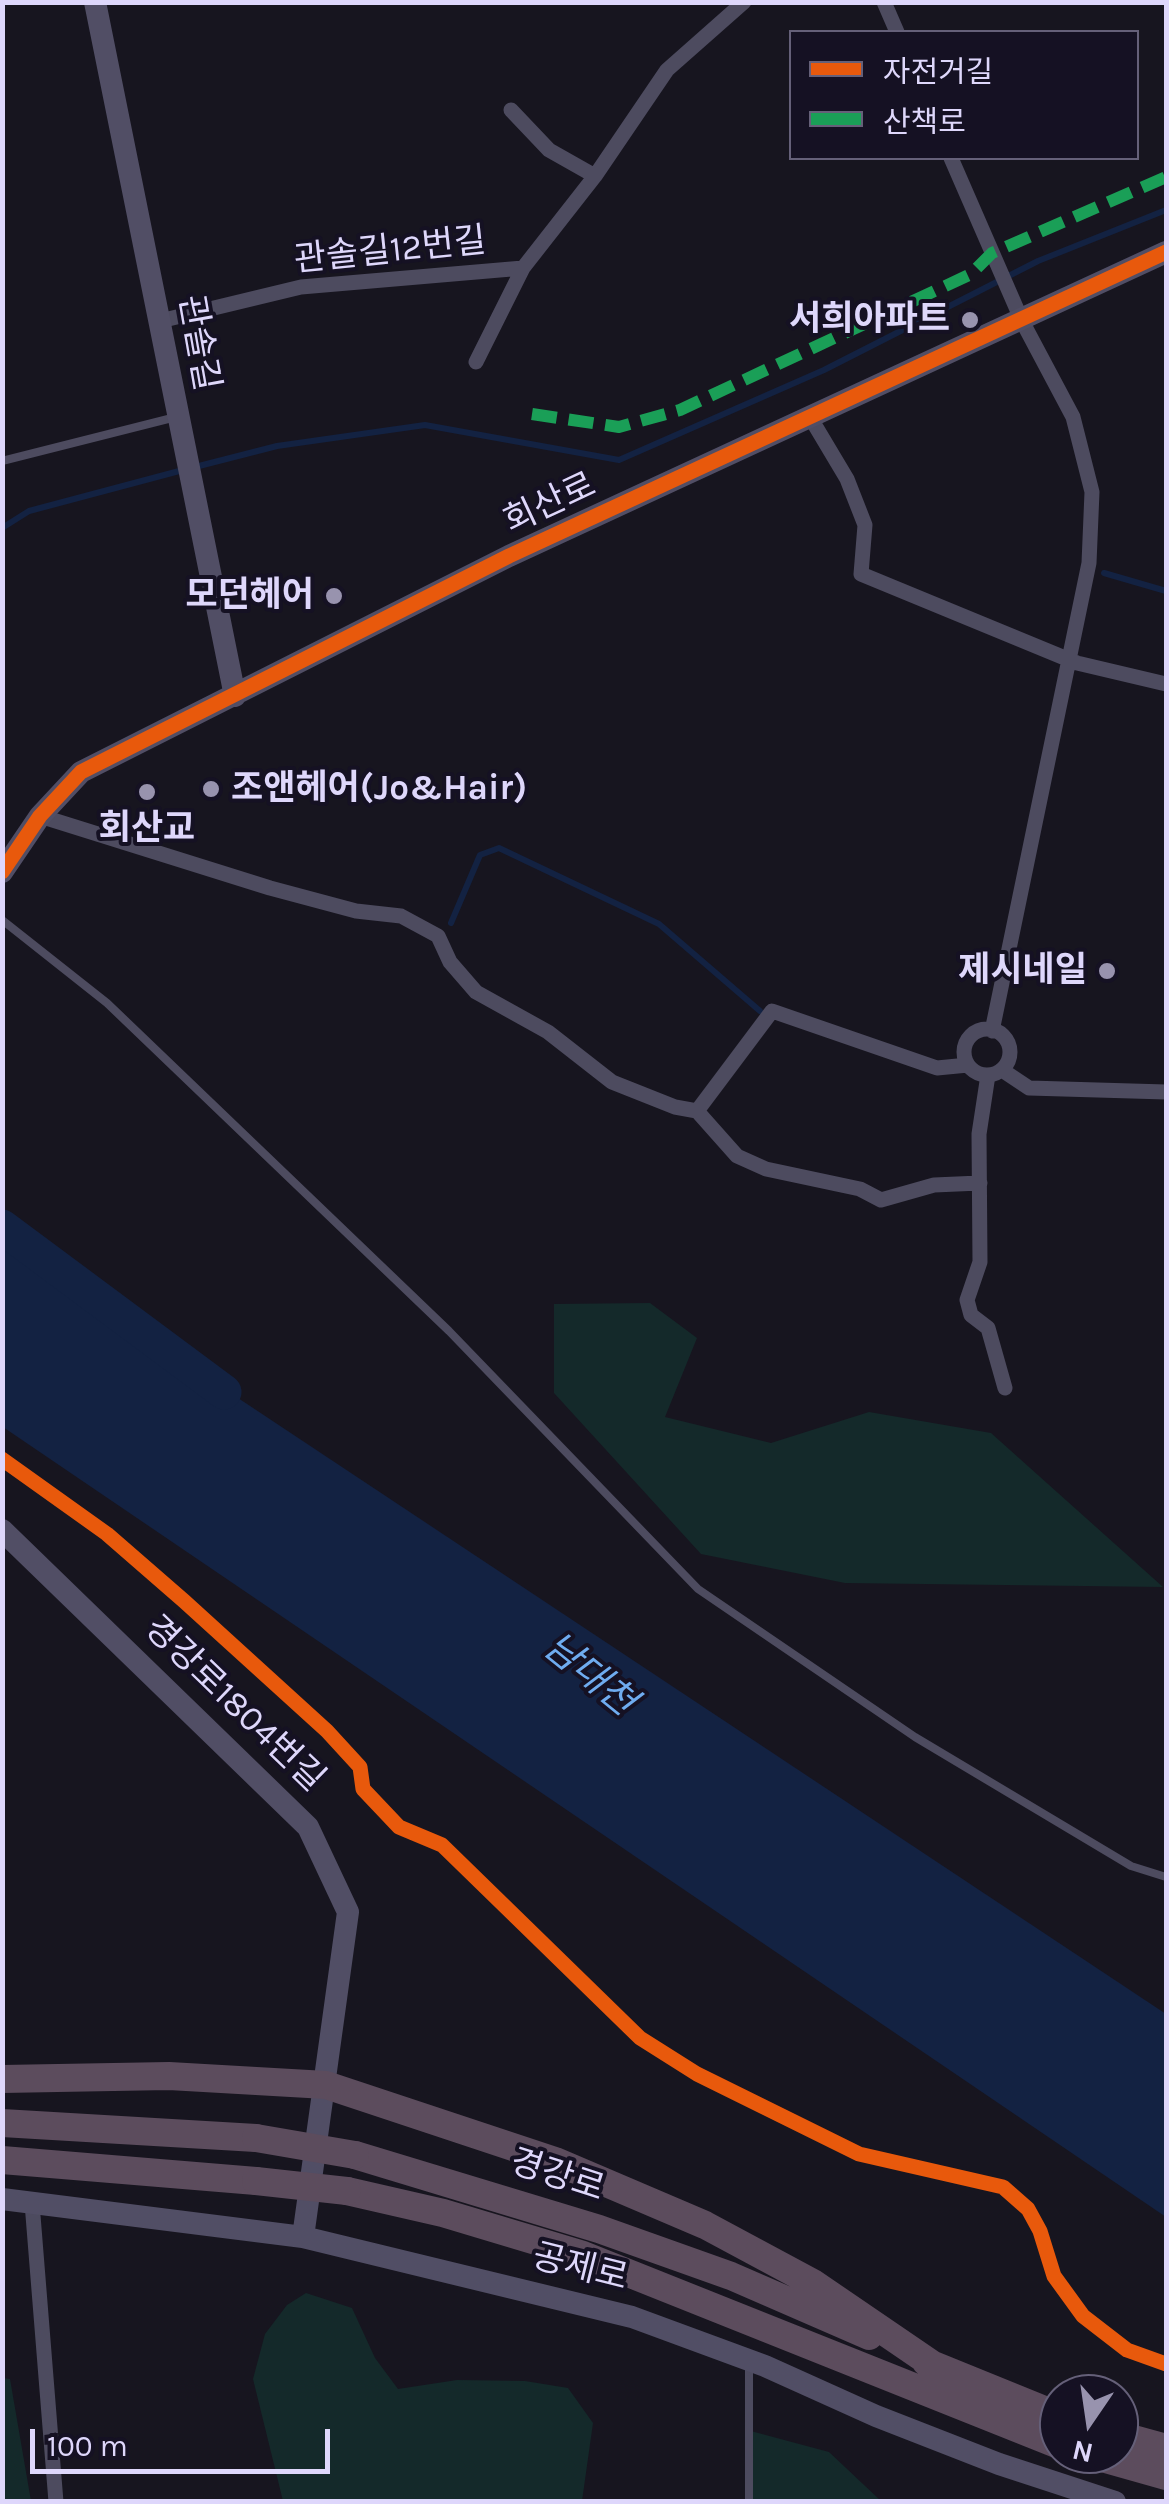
<!DOCTYPE html>
<html>
<head>
<meta charset="utf-8">
<style>
  body { margin:0 }
  #map { position:relative; width:1169px; height:2504px; overflow:hidden; background:#17151f; font-family:Karla,"Noto Sans KR",sans-serif }
  canvas { display:block }
  .frame { position:absolute; inset:0; border:5px solid #ded7fb; pointer-events:none }
  .legend { position:absolute; left:789px; top:30px; width:350px; height:130px; box-sizing:border-box; background:#151123; border:2px solid #656079; margin:0; padding:12px 18px; list-style:none; font-size:30px; color:#ded7fb }
  .legend li { display:flex; align-items:center; gap:20px; height:50px }
  .legend b { width:50px; border:2px solid #656079 }
  .north { position:absolute; left:1039px; top:2374px; width:100px; height:100px; box-sizing:border-box; background:#151123; border:2px solid #656079; border-radius:50%; rotate:193deg; font-size:28px; font-weight:700; line-height:40px; text-align:center; color:#ded7fb }
  .north::after { content:''; display:block; margin:auto; width:35px; height:45px; background:#9893ae; clip-path:polygon(50% 0,100% 100%,50% 72%,0 100%) }
  .scale { position:absolute; left:30px; top:2429px; width:300px; height:45px; box-sizing:border-box; border:5px solid #ded7fb; border-top:0; padding-left:12px; font-size:30px; line-height:35px; white-space:nowrap; color:#ded7fb; -webkit-text-stroke:8px #151123; paint-order:stroke }
</style>
</head>
<body>
<div id="map">
<canvas width="1169" height="2504"></canvas>
<div class="frame"></div>
<ul class="legend">
<li><b style="height:12px;background:#e8590c"></b>자전거길</li>
<li><b style="height:12px;background:#1a9f57"></b>산책로</li>
</ul>
<div class="north">N</div>
<div class="scale">100 m</div>
</div>
<script>
const ctx = document.querySelector('canvas').getContext('2d');
ctx.lineJoin = 'round';
function paint(path, color) { ctx.fillStyle = color; ctx.fill(path, 'evenodd'); }
const shape = rows => new Path2D(rows.map(r => 'M' + r).join(''));
function trace(path, color, width, dash) { ctx.strokeStyle = color; ctx.lineWidth = width; ctx.lineCap = dash ? 'butt' : 'round'; ctx.setLineDash(dash || []); ctx.stroke(path); }
function drawText(font, color, halo, rows, align = 'center') {
  ctx.font = font + ' Karla,"Noto Sans KR",sans-serif'; ctx.lineWidth = 8; ctx.setLineDash([]); ctx.textBaseline = 'middle'; ctx.strokeStyle = halo; ctx.fillStyle = color; for (const [text, x, y, turn = 0] of rows) {
    ctx.save(); ctx.translate(x, y); ctx.rotate((+turn || 0) * Math.PI / 180); ctx.textAlign = isNaN(turn) ? turn : align; if (halo) ctx.strokeText(text, 0, 0); ctx.fillText(text, 0, 0); ctx.restore();
  }
}
paint(shape([
  [650,1303,697,1338,665,1417,771,1443,869,1412,991,1433,1163,1587,845,1583,701,1554,554,1393,554,1304],
  [306,2293,352,2308,375,2358,398,2389,457,2380,525,2381,568,2388,593,2423,582,2501,283,2501,253,2379,265,2334,287,2305],
  [3,2378,10,2379,31,2501,3,2501],
  [747,2430,829,2452,881,2501,745,2502]
]), '#14292a');
paint(shape([
  [3,1242,1166,2014,1166,2217,3,1427]
]), '#132242');
trace(shape([
  [195,467,277,446,425,425,619,460,824,370,1038,261,1166,210],
  [2,528,29,511,183,470],
  [1104,573,1166,591],
  [451,923,480,855,499,848,659,924,760,1011]
]), '#132242', 6);
trace(shape([
  [2,1227,224,1392]
]), '#132242', 35);
trace(shape([
  [2,461,176,417],
  [2,920,107,1003,449,1331,698,1589,915,1737,1131,1866,1166,1877],
  [749,2366,749,2502]
]), '#4d4b5f', 8);
trace(shape([
  [884,2,897,32],
  [511,110,549,150,595,176],
  [951,158,1022,321,1073,417,1092,492,1089,563,992,1031],
  [160,321,301,287,523,268,595,176,667,70,744,2],
  [476,362,523,268],
  [810,417,847,479,865,525,861,574,1077,663,1166,684],
  [40,816,270,888,356,911,401,916,438,936,450,962,476,992,548,1032,612,1082,675,1107,697,1111,772,1011,937,1068,968,1065],
  '964 1052a23 23 0 1 1 46 0a23 23 0 1 1-46 0Z',
  [1002,1070,1029,1088,1166,1092],
  [988,1075,979,1134,980,1262,967,1300,971,1315,988,1328,1005,1388],
  [697,1111,737,1156,766,1169,860,1189,881,1200,934,1185,980,1183],
  [32,2203,56,2502]
]), '#4d4b5f', 15);
trace(shape([
  [95,2,235,696],
  [2,872,40,816,81,772,509,556,1166,252],
  [2,1530,308,1827,348,1912,303,2237],
  [2,2199,303,2237,632,2317,765,2366,876,2416,999,2464,1115,2502]
]), '#514e65', 22);
trace(shape([
  [2,2079,169,2076,326,2085,555,2161,705,2225,813,2283,939,2369],
  [2,2123,256,2138],
  [355,2155,599,2229,731,2276,869,2336],
  [2,2160,256,2181],
  [347,2191,443,2213,583,2255,1059,2445],
  [926,2362,1059,2416],
  [1119,2435,1166,2448],
  [1088,2454,1166,2476]
]), '#5c4c5d', 28);
trace(shape([
  [256,2138,355,2155],
  [256,2181,347,2191]
]), '#5c4c5d', 28);
trace(shape([
  [532,414,619,427,680,410,971,274,992,253,1166,177]
]), '#1a9f57', 12, [25, 12]);
trace(shape([
  [2,872,40,816,81,772,509,556,1166,252],
  [2,1459,107,1534,184,1601,327,1731,360,1767,363,1789,399,1827,442,1845,640,2038,697,2074,859,2154,1003,2187,1028,2209,1040,2231,1054,2276,1083,2316,1127,2350,1166,2364]
]), '#e8590c', 15);
for (const [x, y, r, color] of [
  [970,320,10,"#9893ae"],
  [334,596,10,"#9893ae"],
  [211,789,10,"#9893ae"],
  [147,792,10,"#9893ae"],
  [1107,971,10,"#9893ae"]
]) { const dot = new Path2D(); dot.arc(x, y, r, 0, 2 * Math.PI); ctx.fillStyle = color; ctx.fill(dot); trace(dot, '#151123', 4); }
drawText('35px', '#ded7fb', '#151123', [
  ["관솔길12번길",390,251,-6],
  ["관솔길",198,343,80],
  ["회산로",550,504,-25],
  ["경강로1804번길",234,1704,44],
  ["경강로",557,2176,18],
  ["공제로",580,2268,14]
]);
drawText('bold 35px', '#ded7fb', '#151123', [
  ["서희아파트",950,320],
  ["모던헤어",314,596],
  ["조앤헤어(Jo&Hair)",231,789,"left"],
  ["회산교",147,829,"center"],
  ["제시네일",1087,971]
], 'right');
drawText('italic 38px', '#6facf0', '#151123', [
  ["남대천",589,1675,39]
]);
</script>
</body>
</html>
